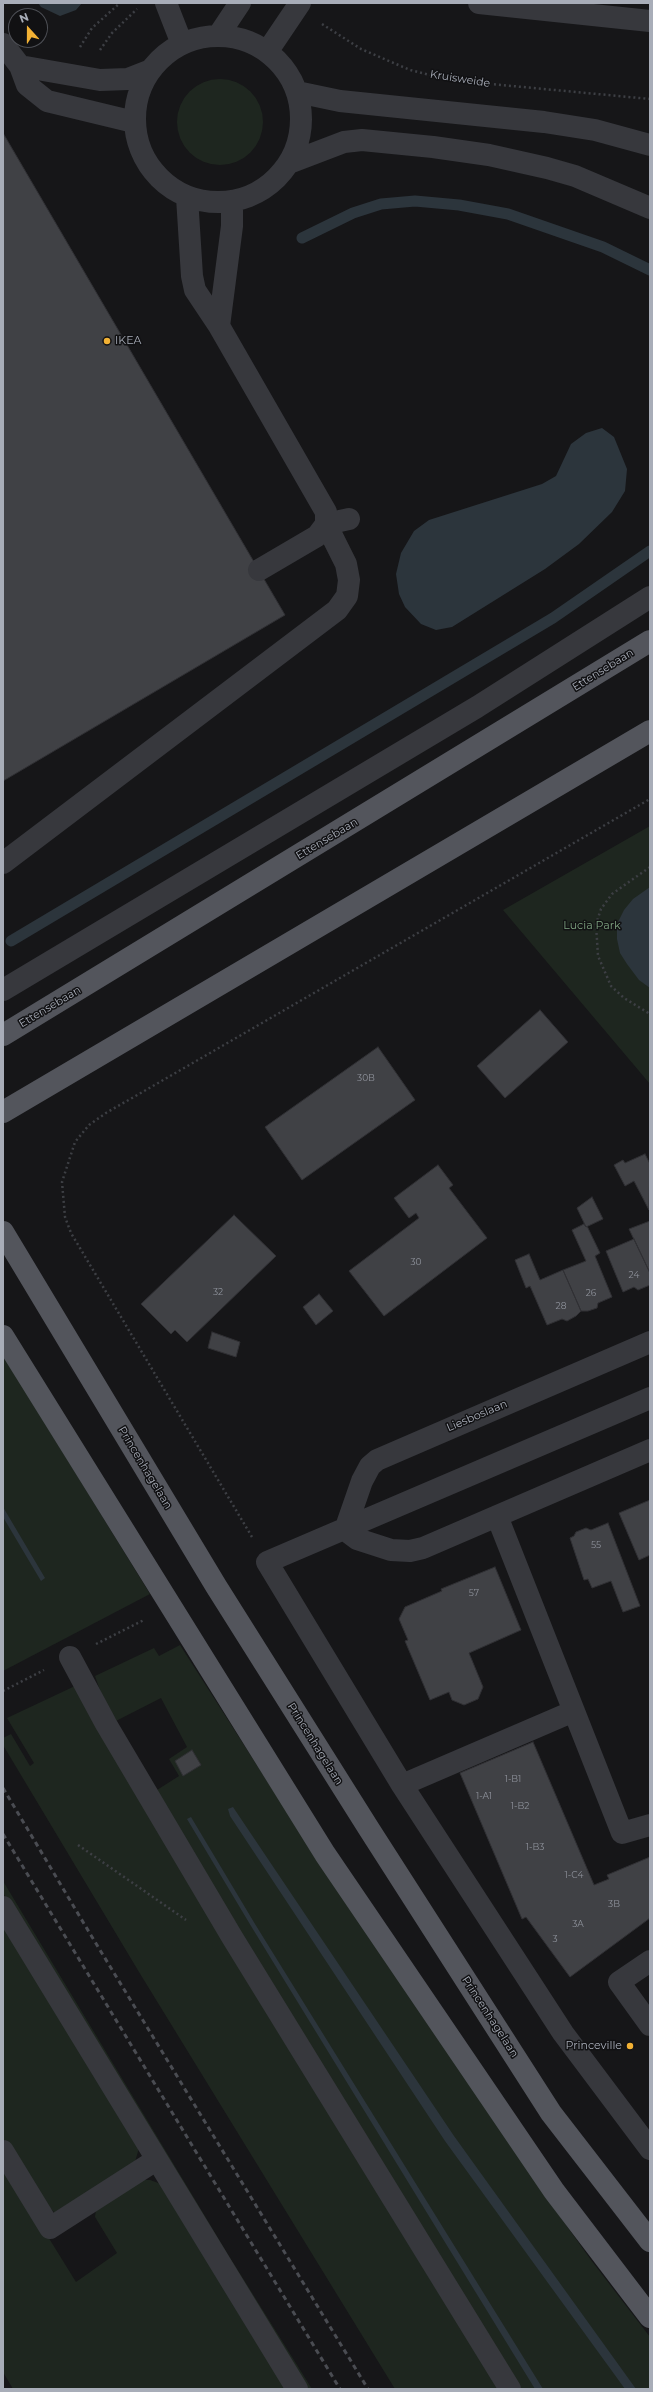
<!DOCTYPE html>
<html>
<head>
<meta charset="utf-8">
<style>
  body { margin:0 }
  #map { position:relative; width:653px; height:2392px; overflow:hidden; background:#161618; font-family:Montserrat,sans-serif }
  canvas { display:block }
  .frame { position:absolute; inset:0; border:4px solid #a8adb8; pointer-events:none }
  .north { position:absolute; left:8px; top:8px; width:40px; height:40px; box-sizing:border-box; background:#111113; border:1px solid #4d4f55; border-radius:50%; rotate:339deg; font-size:11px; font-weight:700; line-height:16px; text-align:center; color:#a8adb8 }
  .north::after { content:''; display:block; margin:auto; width:14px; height:18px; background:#f2b134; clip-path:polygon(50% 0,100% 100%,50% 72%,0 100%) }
</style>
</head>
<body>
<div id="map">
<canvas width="653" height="2392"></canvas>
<div class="frame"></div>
<div class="north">N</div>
</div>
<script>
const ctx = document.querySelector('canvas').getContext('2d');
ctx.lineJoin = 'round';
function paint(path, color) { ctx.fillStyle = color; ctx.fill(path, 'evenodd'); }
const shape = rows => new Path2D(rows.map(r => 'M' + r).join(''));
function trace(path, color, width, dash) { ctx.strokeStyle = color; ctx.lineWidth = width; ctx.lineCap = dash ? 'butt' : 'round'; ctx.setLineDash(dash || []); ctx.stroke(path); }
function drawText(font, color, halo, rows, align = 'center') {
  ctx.font = font + ' Montserrat,sans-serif'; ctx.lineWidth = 3; ctx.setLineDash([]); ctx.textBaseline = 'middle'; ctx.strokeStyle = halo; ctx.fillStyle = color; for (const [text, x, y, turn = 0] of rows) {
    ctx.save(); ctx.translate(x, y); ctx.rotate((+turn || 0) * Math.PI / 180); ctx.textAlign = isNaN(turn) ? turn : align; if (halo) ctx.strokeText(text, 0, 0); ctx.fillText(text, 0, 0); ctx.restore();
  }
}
paint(shape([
  '177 122a43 43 0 1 1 86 0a43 43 0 1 1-86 0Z',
  [650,826,650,1084,503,910],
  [3,1355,150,1594,3,1671],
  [180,1645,317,1859,546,2197,591,2260,650,2337,650,2389,517,2389,238,1935,157,1790,179,1776,169,1759,187,1747,161,1698,114,1722,103,1699,95,1676,154,1648,159,1656],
  [75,1686,501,2389,395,2389,139,1972,3,1745,3,1738,11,1734,30,1766,34,1763,7,1718],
  [3,1881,229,2256,312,2389,306,2389,69,2004,3,1893],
  [3,1921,139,2148,135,2162,55,2213,44,2203,3,2138],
  [3,2164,76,2282,117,2253,95,2217,96,2209,143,2180,150,2180,161,2184,288,2389,13,2389,3,2372]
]), '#1e261f');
paint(shape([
  [38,3,82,3,76,10,60,16,41,7],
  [602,428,614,437,627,469,625,491,612,512,579,544,545,569,452,627,436,630,421,624,405,607,399,594,396,574,401,553,414,531,429,520,542,484,556,476,571,444,586,433],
  [650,887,650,988,639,980,627,964,620,953,617,939,617,924,624,910,633,899],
  [3,1507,45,1578,41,1581,3,1517],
  [233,1807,454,2136,636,2389,625,2389,445,2141,230,1816,228,1809],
  [191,1817,255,1924,543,2389,535,2389,251,1926,187,1819]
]), '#2c353c');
trace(shape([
  [302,238,353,213,381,204,415,201,459,205,508,214,603,247,650,270],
  [11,941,553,618,650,551]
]), '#2c353c', 11);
const building = shape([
  [3,133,285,615,3,781,3,133],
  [540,1010,568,1042,505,1098,477,1066,540,1010],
  [378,1047,415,1100,302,1180,265,1127,378,1047],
  [645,1154,650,1164,649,1210,634,1181,625,1186,614,1165,623,1160,625,1163,645,1154],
  [438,1165,453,1185,449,1188,487,1238,384,1316,349,1271,419,1218,416,1213,409,1218,394,1198,438,1165],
  [592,1197,603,1219,586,1227,577,1208,592,1197],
  [234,1215,276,1256,187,1342,175,1330,171,1334,141,1304,234,1215],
  [650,1221,650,1273,629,1229,650,1221],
  [584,1224,586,1227,587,1226,600,1253,595,1256,612,1297,598,1303,597,1308,588,1311,581,1311,563,1270,586,1261,572,1230,584,1224],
  [634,1239,650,1273,650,1285,638,1290,634,1287,623,1292,606,1251,634,1239],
  [529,1254,540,1280,563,1270,581,1311,576,1316,567,1321,562,1319,547,1325,530,1286,526,1288,515,1260,529,1254],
  [319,1294,333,1311,316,1325,303,1307,319,1294],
  [212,1332,240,1342,236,1357,208,1348,212,1332],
  [650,1500,650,1555,639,1560,619,1513,650,1500],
  [608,1523,640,1606,623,1612,611,1581,592,1588,588,1579,584,1580,570,1538,574,1536,576,1532,586,1528,591,1530,608,1523],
  [495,1567,521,1630,469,1653,483,1687,478,1699,464,1705,452,1700,449,1692,430,1700,405,1641,408,1640,399,1619,405,1607,442,1591,441,1589,495,1567],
  [533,1742,594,1885,609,1879,607,1875,650,1857,650,1918,570,1977,526,1917,522,1919,460,1773,533,1742],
  [192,1750,201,1765,183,1776,175,1761,192,1750]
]);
paint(building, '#404145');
trace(building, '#303034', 1);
trace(shape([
  [322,24,361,49,410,70,434,76,459,81,650,99],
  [80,47,92,28,120,3],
  [100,50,112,33,137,9],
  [650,867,612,894,601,909,596,924,598,956,611,986,624,998,650,1014],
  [252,1537,71,1233,65,1217,62,1182,75,1142,89,1125,106,1113,650,799],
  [96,1644,144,1620],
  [3,1691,44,1670],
  [78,1845,186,1920]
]), '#3d3f44', 2.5, [2, 3]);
trace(shape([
  [166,3,182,44],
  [479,3,650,21],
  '135 119a83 83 0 1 1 166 0a83 83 0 1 1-166 0Z',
  [218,36,240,3],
  [3,44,20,66,27,85,47,101,134,122],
  [267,52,300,3],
  [20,66,100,80,128,79,151,70],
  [297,92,340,101,544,122,595,130,650,145],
  [289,163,344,142,362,140,433,147,489,155,547,168,575,176,650,208],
  [187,197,192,276,195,290,219,326,326,512,326,524,317,536,259,570],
  [219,326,232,226,232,201],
  [3,863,337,610,347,596,349,580,346,564,326,524,349,519],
  [3,990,477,707,650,597],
  [650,1398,267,1562,402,1785,563,2033,650,2149],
  [497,1516,622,1833,650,1825],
  [345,1530,362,1481,370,1466,377,1460,650,1342],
  [345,1530,357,1539,391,1550,410,1551,423,1548,650,1450],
  [70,1657,106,1724,232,1937,510,2389],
  [402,1785,574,1711],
  [3,1907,297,2389],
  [650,1961,619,1982,650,2025],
  [3,2151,50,2228,156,2160]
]), '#37383d', 22);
trace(shape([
  [3,1035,650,641],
  [3,1112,650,731],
  [3,1232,216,1586,369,1829,551,2113,650,2241],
  [3,1336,325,1854,554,2191,650,2317]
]), '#53555c', 22);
trace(shape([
  [3,1788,89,1932,368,2389],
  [3,1834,340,2389]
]), '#4a4c52', 3, [5, 4]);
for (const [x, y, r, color] of [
  [107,341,4,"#f2b134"],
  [630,2046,4,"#f2b134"]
]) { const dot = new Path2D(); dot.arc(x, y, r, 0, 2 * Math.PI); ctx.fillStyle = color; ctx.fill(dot); trace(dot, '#111113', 1.5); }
drawText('9px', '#8e929b', null, [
  ["30B",366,1078],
  ["30",416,1262],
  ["24",634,1275],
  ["32",218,1292],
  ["26",591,1293],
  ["28",561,1306],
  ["55",596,1545],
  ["57",474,1593],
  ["1-B1",513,1779],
  ["1-A1",484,1796],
  ["1-B2",520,1806],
  ["1-B3",535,1847],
  ["1-C4",574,1875],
  ["3B",614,1904],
  ["3A",578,1924],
  ["3",555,1939]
]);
drawText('11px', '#a8adb8', '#111113', [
  ["Kruisweide",460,79,9],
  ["Ettensebaan",603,670,-32],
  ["Ettensebaan",327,839,-31],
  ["Ettensebaan",50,1007,-31],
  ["Liesboslaan",477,1416,-23],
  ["Princenhagelaan",145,1468,59],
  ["Princenhagelaan",315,1744,58],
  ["Princenhagelaan",490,2017,57]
]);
drawText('11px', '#a8adb8', '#111113', [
  ["IKEA",115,341],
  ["Princeville",622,2046,"right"]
], 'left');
drawText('11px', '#7fa381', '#111113', [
  ["Lucia Park",592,926]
]);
</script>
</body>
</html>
